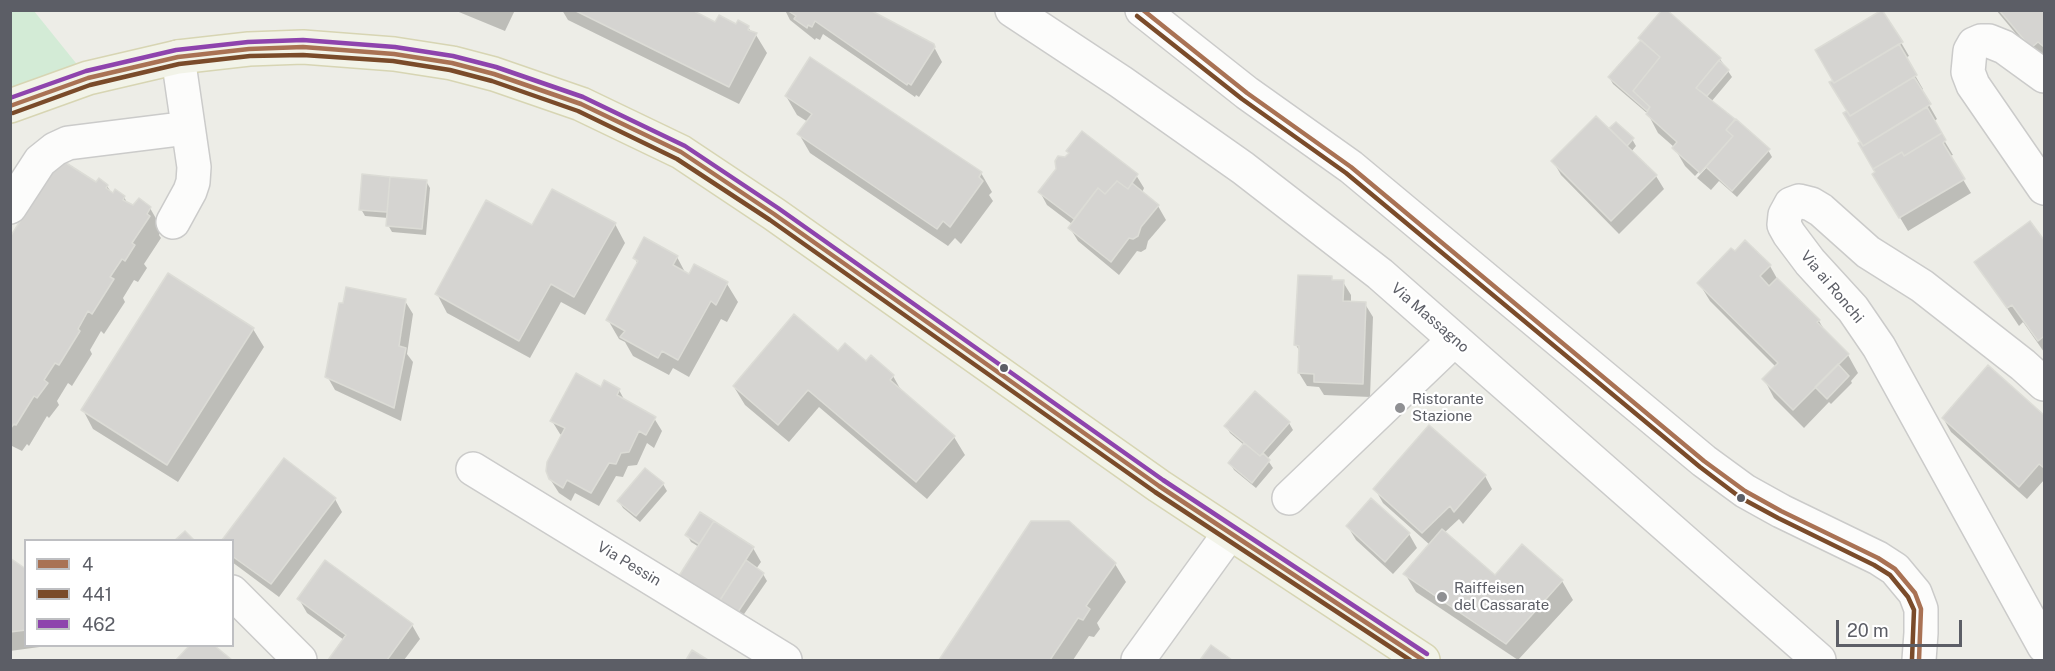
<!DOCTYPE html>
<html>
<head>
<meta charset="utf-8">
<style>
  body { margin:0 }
  #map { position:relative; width:2055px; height:671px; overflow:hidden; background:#edede7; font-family:"Public Sans",sans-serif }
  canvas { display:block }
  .frame { position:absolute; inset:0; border:12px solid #5c5e66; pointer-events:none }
  .legend { position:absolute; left:24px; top:539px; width:210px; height:108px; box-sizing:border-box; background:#fff; border:2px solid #bebfc2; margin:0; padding:8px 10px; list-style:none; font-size:18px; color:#5c5e66 }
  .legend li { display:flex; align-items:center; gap:12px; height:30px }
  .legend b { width:30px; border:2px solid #bebfc2 }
  .scale { position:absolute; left:1836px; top:620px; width:126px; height:27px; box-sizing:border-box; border:3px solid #5c5e66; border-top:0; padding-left:8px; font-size:18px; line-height:21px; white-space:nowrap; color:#5c5e66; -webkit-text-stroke:4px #fff; paint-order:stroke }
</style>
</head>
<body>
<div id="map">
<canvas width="2055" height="671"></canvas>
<div class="frame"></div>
<ul class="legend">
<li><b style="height:8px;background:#a97254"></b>4</li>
<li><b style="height:8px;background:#7a4b2a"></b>441</li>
<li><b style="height:8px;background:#8e44ad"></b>462</li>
</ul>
<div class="scale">20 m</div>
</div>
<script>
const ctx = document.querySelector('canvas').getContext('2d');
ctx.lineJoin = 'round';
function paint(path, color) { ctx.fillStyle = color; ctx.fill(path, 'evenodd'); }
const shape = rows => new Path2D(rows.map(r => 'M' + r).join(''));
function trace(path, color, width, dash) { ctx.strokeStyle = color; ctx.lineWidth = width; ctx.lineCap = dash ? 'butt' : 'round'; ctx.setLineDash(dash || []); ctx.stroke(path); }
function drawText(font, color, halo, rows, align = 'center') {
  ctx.font = font + ' "Public Sans",sans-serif'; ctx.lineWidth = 4.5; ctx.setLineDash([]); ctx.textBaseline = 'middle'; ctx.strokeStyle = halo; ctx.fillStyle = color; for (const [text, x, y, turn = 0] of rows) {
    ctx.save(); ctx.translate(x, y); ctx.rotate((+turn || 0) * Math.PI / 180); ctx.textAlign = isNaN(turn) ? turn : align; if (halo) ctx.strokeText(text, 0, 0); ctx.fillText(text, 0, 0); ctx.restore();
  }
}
paint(shape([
  [10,11,34,11,88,78,11,106]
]), '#d3ebd6');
paint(shape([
  [454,10,515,10,505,31],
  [562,10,689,10,715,24,748,27,752,33,756,35,767,53,739,104,568,20],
  [785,10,867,10,933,45,942,62,919,97,916,95,915,97,823,34,820,40,816,38,815,40,790,20],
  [1665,10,1720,59,1732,77,1711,102,1768,150,1772,157,1737,197,1719,181,1711,190,1697,178,1733,139,1731,137,1695,176,1685,166,1674,147,1658,133,1648,114,1613,84,1609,77,1642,41],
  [1996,10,2044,10,2044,63,2042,65],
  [1883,12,1909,56,1905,58,1923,89,1921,91,1937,119,1933,122,1953,155,1949,156,1971,193,1908,231,1874,174,1877,173,1860,144,1862,142,1846,114,1849,112,1831,83],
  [786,96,981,173,992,192,989,195,993,201,961,244,955,238,948,246,810,153,799,134,808,122,797,115],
  [1611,129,1632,139,1636,146,1631,152,1656,176,1664,189,1619,234,1561,175,1553,161,1614,134],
  [1068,151,1136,175,1144,188,1142,193,1158,206,1166,220,1148,241,1146,249,1141,252,1137,251,1119,275,1078,241,1070,228,1072,224,1047,205,1040,192,1070,154],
  [363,176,426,181,430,188,426,235,392,232,388,225,388,218,365,216,361,209],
  [97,184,107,186,113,195,124,197,128,204,150,208,162,229,159,235,161,238,144,264,147,268,138,282,134,280,123,298,125,302,104,334,101,331,90,350,92,354,72,386,68,383,57,401,59,405,49,418,47,416,29,446,27,444,22,451,10,445,10,240],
  [2030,223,2044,243,2044,352,2023,322,2019,326,1976,262],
  [615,224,625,243,585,315,561,302,530,358,447,313,437,294,533,227],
  [677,257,686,274,690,276,695,266,727,284,738,302,727,322,721,319,689,377,673,368,669,375,633,356,625,342,619,339,608,320,638,265,635,258],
  [1770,266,1779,282,1819,321,1825,331,1848,355,1858,373,1851,381,1852,383,1831,404,1829,402,1804,428,1774,398,1764,379,1776,367,1710,301,1699,283],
  [1331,278,1333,282,1343,282,1351,295,1351,303,1365,304,1373,317,1370,397,1324,395,1319,387,1307,386,1299,373,1300,352,1296,345],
  [405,301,413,314,407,354,413,362,401,421,335,390,327,376],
  [253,329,264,347,178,482,93,429,83,410],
  [838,353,866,363,893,376,902,392,954,437,965,455,927,499,819,407,789,442,745,405,734,387],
  [1988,367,2044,417,2044,480,2027,499,1951,432,1943,418],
  [601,389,619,390,625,401,654,418,662,431,654,448,647,443,637,465,628,466,623,477,616,476,599,506,575,493,571,501,559,493,550,479,563,436,560,434,552,421],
  [1289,423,1293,430,1267,459,1273,468,1256,488,1234,470,1230,463,1244,445,1230,433,1226,426],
  [285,460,335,499,342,512,279,597,232,562,232,540,224,540],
  [1485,476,1492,489,1463,524,1459,519,1444,533,1495,577,1523,546,1562,581,1573,600,1518,660,1416,592,1405,574,1430,545,1383,503,1375,489],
  [663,484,667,491,640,522,623,508,619,501],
  [1371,500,1409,534,1417,548,1393,574,1356,540,1348,527],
  [700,514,753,548,761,562,756,569,763,574,767,581,742,617,723,621,699,547,691,542,687,535],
  [1032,523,1115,564,1126,582,1097,623,1100,629,1094,637,1089,636,1073,660,941,660],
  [10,560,26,571,26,646,47,646,10,651],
  [299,599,412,625,420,639,404,660,329,660,344,640,307,613],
  [191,646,212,646,230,660,178,660]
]), '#0003');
const building = shape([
  [574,10,692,10,715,22,719,15,736,24,738,20,749,26,748,30,757,33,729,87,574,10],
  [787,10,870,10,934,44,935,47,911,85,908,83,907,85,815,21,812,27,808,25,807,28,794,19,796,16,787,10],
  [1662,10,1667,10,1721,58,1696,88,1735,119,1726,130,1733,136,1700,173,1672,148,1677,142,1646,114,1650,107,1633,91,1660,57,1638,38,1662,10],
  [1882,10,1903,42,1834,83,1815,50,1882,10],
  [1999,10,2044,10,2044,47,2038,42,2031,48,1999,10],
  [1641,40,1660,57,1633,91,1650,107,1647,111,1608,77,1641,40],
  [1899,44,1917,75,1850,116,1829,82,1832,81,1834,83,1899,44],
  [810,57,982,172,979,177,983,181,950,227,943,221,937,229,797,134,812,114,785,96,810,57],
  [1719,60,1729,70,1707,96,1696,88,1719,60],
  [1914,77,1931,104,1863,146,1843,113,1847,111,1850,116,1914,77],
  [1927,107,1942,133,1904,156,1902,152,1873,169,1858,143,1861,142,1863,146,1927,107],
  [1596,116,1657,175,1611,221,1551,161,1596,116],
  [1736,119,1770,149,1732,191,1706,167,1733,136,1726,130,1736,119],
  [1616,122,1634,138,1627,146,1609,128,1616,122],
  [1082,131,1138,174,1128,189,1117,181,1105,194,1098,188,1074,219,1038,192,1056,169,1055,161,1058,156,1065,157,1069,153,1066,151,1082,131],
  [1942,133,1946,140,1943,143,1965,179,1899,218,1872,174,1875,172,1873,169,1902,152,1904,156,1942,133],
  [60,159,96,182,99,178,108,185,106,188,113,193,115,189,125,196,123,200,133,205,139,198,151,207,147,214,150,216,132,243,135,245,125,261,122,259,110,277,114,279,92,314,88,311,78,329,80,331,59,365,55,363,44,380,48,383,37,398,34,396,16,425,14,424,10,429,10,237,60,159],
  [362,174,390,177,387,212,359,210,362,174],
  [390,177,427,180,422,229,386,226,390,177],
  [1117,181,1128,189,1132,183,1159,205,1141,227,1138,236,1133,239,1129,238,1111,262,1068,228,1098,188,1105,194,1117,181],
  [552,189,616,223,574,297,551,284,519,341,435,294,486,200,532,225,552,189],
  [2030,221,2044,240,2044,339,2043,337,2038,341,2012,305,2007,308,1974,262,2030,221],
  [644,237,678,256,673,265,689,274,694,264,728,282,716,305,711,301,678,360,662,351,658,358,620,337,625,331,606,320,638,261,633,258,644,237],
  [1745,240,1771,265,1760,276,1769,286,1777,278,1820,320,1817,322,1849,354,1793,410,1762,379,1778,363,1697,283,1731,248,1735,251,1745,240],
  [168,273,254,328,167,465,81,410,168,273],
  [1298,275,1332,276,1332,280,1344,280,1343,301,1366,302,1363,384,1314,382,1314,374,1298,373,1299,346,1294,345,1298,275],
  [346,287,406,299,399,346,406,348,394,408,325,377,339,303,343,303,346,287],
  [794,314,838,351,845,343,866,361,871,355,894,375,890,380,955,436,916,482,808,390,778,425,733,386,794,314],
  [1838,364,1849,376,1827,399,1815,387,1838,364],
  [1988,365,2044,415,2044,468,2039,464,2019,487,1942,418,1988,365],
  [576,373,601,387,604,380,620,389,617,395,656,417,646,435,639,431,629,452,621,453,616,464,609,463,591,493,567,480,563,488,549,479,546,471,547,462,565,428,550,421,576,373],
  [1255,391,1290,422,1260,456,1224,426,1255,391],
  [1429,425,1486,475,1454,512,1450,506,1422,533,1373,489,1429,425],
  [1244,443,1260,456,1263,453,1270,460,1252,483,1228,463,1244,443],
  [284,458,336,498,271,584,232,556,232,540,222,540,284,458],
  [645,468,664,483,636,516,617,501,645,468],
  [1371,498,1410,533,1385,562,1346,526,1371,498],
  [700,512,714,521,699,544,685,535,700,512],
  [714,521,754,547,715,608,675,582,714,521],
  [1031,521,1069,521,1116,563,1086,606,1090,609,1083,620,1078,618,1050,660,939,660,1031,521],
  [1442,529,1495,575,1522,544,1563,580,1506,644,1403,574,1442,529],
  [185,531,194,540,175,540,185,531],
  [10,558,26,569,26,630,10,632,10,558],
  [325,560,413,624,387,660,328,660,346,635,297,599,325,560],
  [746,560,764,573,738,612,720,600,746,560],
  [1211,645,1232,660,1200,660,1211,645],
  [189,646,215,646,232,660,176,660,189,646],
  [692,650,708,660,686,660,692,650]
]);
paint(building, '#d5d4d1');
trace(building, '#dcdcd6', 1.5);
const minor = shape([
  [1012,10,1121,82,1243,168,1380,274,1819,660],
  [1142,10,1247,93,1351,167,1704,461,1745,491,1781,511,1878,558,1895,569,1915,593,1921,609,1921,633,1919,660],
  [2044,76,2004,47,1989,41,1981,41,1974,44,1970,51,1968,72,1973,85,2044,188],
  [10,207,40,161,55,149,68,143,188,128],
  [173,222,190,191,193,182,194,167,178,57],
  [2044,384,2023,365,1922,286,1868,252,1821,210,1811,204,1799,201,1791,204,1785,215,1784,225,1789,234,1810,262,1853,309,1879,347,2044,646],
  [473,469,785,660],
  [1289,498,1454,340],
  [232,592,300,660],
  [1138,660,1229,534]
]);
const major = shape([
  [10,106,88,78,178,57,249,49,303,47,394,54,452,63,494,74,581,104,681,152,774,214,1159,486,1423,660]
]);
trace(minor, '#cbcbca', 36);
trace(major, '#d7d5b3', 36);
trace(minor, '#fcfcfb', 33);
trace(major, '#f2f3e8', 33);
trace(shape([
  [1143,10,1247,93,1351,167,1704,461,1745,491,1781,511,1878,558,1895,569,1915,593,1921,609,1919,660],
  [10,106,88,78,178,57,249,49,303,47,394,54,452,63,494,74,581,104,681,152,774,214,1159,486,1423,660]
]), '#a97254', 4.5);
trace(shape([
  [1137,16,1242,99,1346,173,1700,467,1741,498,1778,518,1874,565,1890,575,1908,597,1914,610,1912,659],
  [13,113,90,85,179,64,250,56,303,55,393,61,450,70,492,81,578,111,677,159,770,220,1155,492,1410,660]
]), '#7a4b2a', 4.5);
trace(shape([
  [10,98,86,71,176,50,248,42,303,40,395,47,453,56,496,67,583,97,685,146,778,208,1163,480,1427,654]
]), '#8e44ad', 4.5);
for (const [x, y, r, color] of [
  [1004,368,5,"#5c5e66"],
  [1400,408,6,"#8f9093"],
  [1741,498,5,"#5c5e66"],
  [1442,597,6,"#8f9093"]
]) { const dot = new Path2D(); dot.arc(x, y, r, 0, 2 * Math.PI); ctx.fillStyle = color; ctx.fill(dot); trace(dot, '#fff', 2); }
drawText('15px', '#5c5e66', '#fff', [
  ["Via ai Ronchi",1832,287,50],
  ["Via Massagno",1430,318,41],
  ["Via Pessin",629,564,31]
]);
drawText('15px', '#5c5e66', '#fff', [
  ["Ristorante",1412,399],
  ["Stazione",1412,416],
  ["Raiffeisen",1454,588],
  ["del Cassarate",1454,605]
], 'left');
</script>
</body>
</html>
